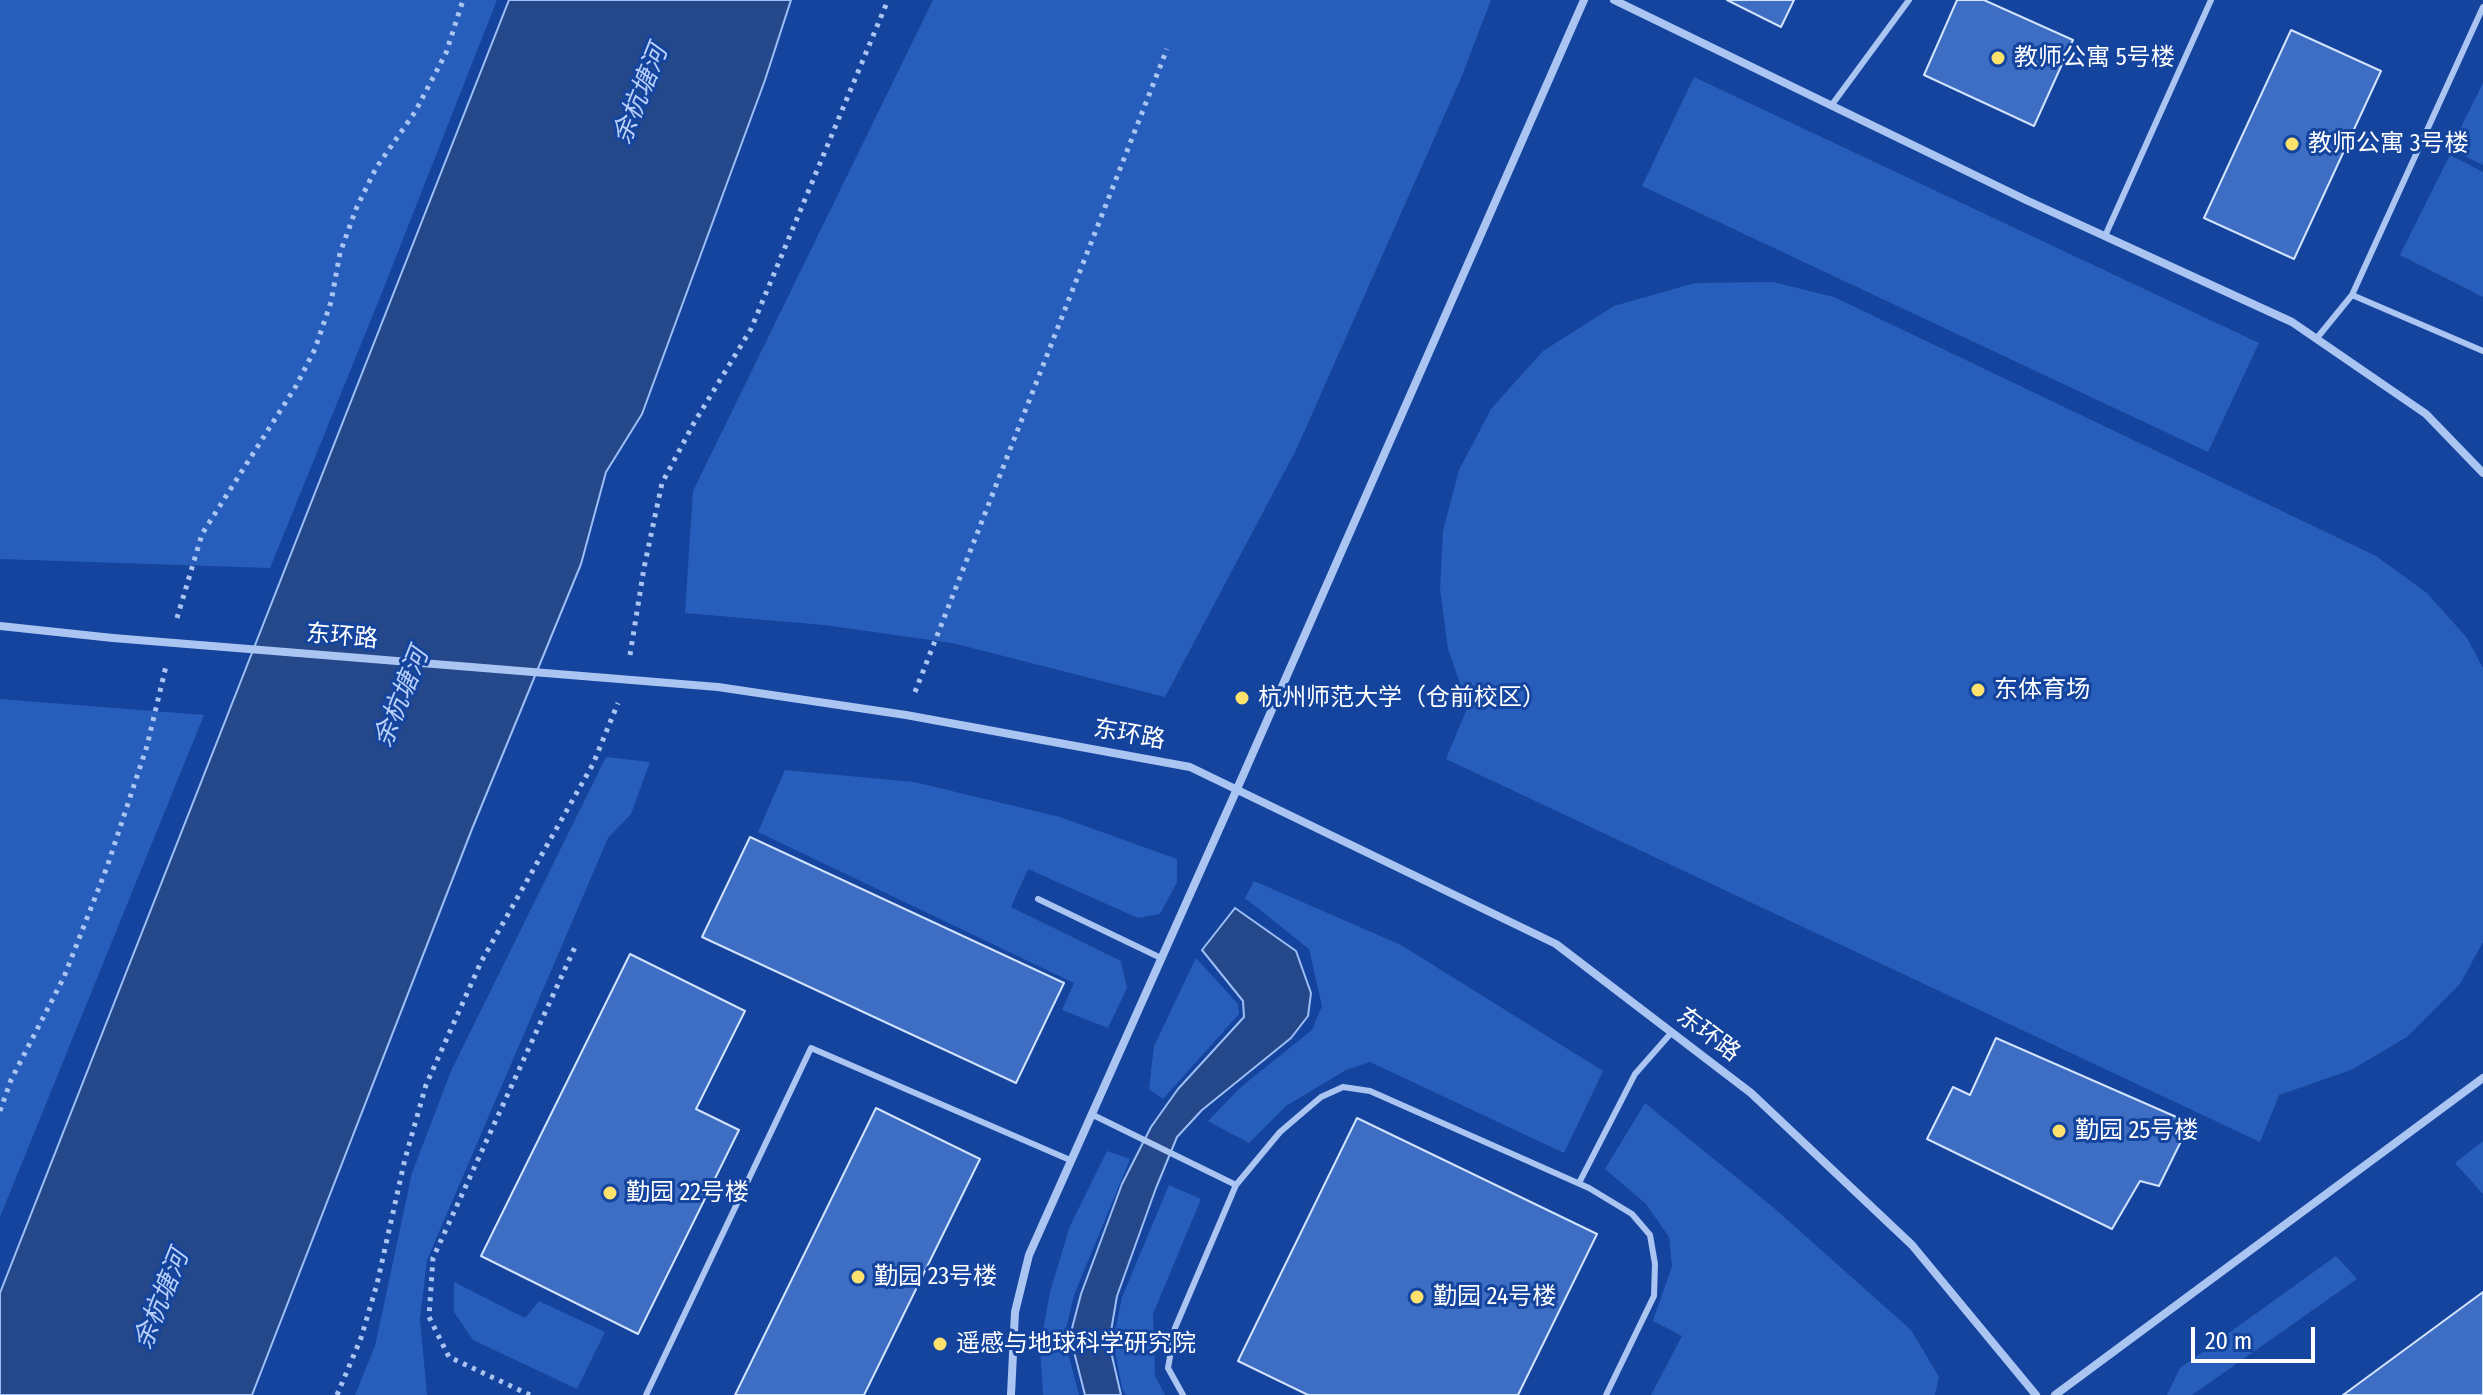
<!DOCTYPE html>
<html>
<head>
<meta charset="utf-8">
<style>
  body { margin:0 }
  #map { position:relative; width:2483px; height:1395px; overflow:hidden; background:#14449d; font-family:"Fira Sans Condensed",sans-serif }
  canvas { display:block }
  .scale { position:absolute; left:2191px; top:1327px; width:124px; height:36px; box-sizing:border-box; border:4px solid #fff; border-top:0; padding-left:10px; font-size:24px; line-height:28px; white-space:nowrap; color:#fff; -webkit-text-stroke:6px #14449d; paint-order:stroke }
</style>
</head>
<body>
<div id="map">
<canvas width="2483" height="1395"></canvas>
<div class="scale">20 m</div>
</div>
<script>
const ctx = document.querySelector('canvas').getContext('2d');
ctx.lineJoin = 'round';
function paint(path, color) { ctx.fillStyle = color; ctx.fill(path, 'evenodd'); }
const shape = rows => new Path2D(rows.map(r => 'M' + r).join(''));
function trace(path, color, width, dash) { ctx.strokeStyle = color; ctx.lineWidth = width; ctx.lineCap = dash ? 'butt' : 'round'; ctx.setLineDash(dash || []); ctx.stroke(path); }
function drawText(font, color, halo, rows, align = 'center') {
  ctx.font = font + ' "Fira Sans Condensed","Noto Sans SC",sans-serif'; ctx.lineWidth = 6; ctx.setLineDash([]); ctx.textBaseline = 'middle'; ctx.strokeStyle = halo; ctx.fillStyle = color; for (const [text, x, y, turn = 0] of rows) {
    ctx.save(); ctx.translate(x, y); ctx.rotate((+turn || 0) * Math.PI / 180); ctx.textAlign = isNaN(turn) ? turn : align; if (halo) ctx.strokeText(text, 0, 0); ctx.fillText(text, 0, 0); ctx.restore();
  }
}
paint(shape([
  [0,0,497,0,381,295,270,568,0,559],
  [933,0,1491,0,1461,78,1296,450,1165,697,952,643,824,625,685,613,693,491],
  [1694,77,2259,343,2208,452,1642,186],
  [2483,83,2483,165,2450,149],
  [2450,155,2483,172,2483,297,2400,255],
  [1773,282,1834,297,2376,556,2427,593,2467,638,2483,668,2483,942,2460,984,2407,1037,2351,1070,2279,1095,2260,1142,1446,759,1468,706,1448,649,1440,589,1443,531,1459,470,1491,409,1543,351,1614,306,1695,283],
  [0,699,204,715,0,1217],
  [606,757,650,762,631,814,608,838,427,1260,420,1319,427,1395,355,1395,375,1346,412,1173,451,1071],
  [785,770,914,782,1060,817,1177,859,1177,882,1160,914,1138,918,1028,869,1011,907,1121,961,1127,988,1108,1028,1062,1010,1074,983,758,832],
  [1254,881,1401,945,1603,1071,1564,1153,1370,1062,1346,1070,1286,1106,1249,1143,1208,1121,1241,1087,1312,1030,1322,1006,1309,949,1245,898],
  [1196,958,1238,1004,1239,1014,1163,1099,1149,1089,1154,1046],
  [1645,1103,1774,1208,1911,1330,1939,1377,1935,1395,1651,1395,1682,1336,1653,1321,1672,1266,1669,1237,1646,1204,1605,1169],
  [2483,1141,2483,1194,2455,1163],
  [1107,1151,1130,1159,1074,1295,1064,1337,1079,1395,1043,1395,1040,1347,1050,1292,1070,1226],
  [1169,1185,1201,1199,1153,1314,1155,1376,1165,1395,1126,1395,1122,1388,1113,1341,1122,1297],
  [2336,1256,2357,1279,2192,1395,2167,1395,2180,1368],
  [454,1282,525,1318,539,1301,605,1332,577,1389,473,1340,454,1312]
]), '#285ebb');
const water = shape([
  [509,0,791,0,765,80,642,414,606,472,581,564,472,829,252,1395,0,1395,0,1293,509,0],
  [1235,908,1296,951,1311,993,1308,1016,1291,1038,1202,1110,1177,1137,1156,1188,1117,1296,1109,1343,1121,1395,1085,1395,1070,1336,1081,1294,1122,1184,1151,1127,1178,1089,1244,1017,1243,1001,1202,950,1235,908]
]);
paint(water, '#25488b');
trace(water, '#9dbff6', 2);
const building = shape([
  [1727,0,1794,0,1781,27,1727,0],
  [1957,0,1984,0,2073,40,2034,126,1924,75,1957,0],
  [2291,30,2381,71,2294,259,2204,218,2291,30],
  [750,837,1064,983,1016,1083,702,937,750,837],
  [630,954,745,1011,696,1109,739,1130,638,1334,481,1256,630,954],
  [1996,1038,2190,1123,2159,1186,2140,1181,2112,1229,1927,1139,1953,1087,1970,1095,1996,1038],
  [876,1108,980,1159,864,1395,735,1395,876,1108],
  [1357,1118,1597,1234,1518,1395,1308,1395,1238,1361,1357,1118],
  [2483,1292,2483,1395,2343,1395,2483,1292]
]);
paint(building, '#3d6ec4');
trace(building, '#d3e3fd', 2);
trace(shape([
  [177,618,202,534,296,386,315,349,331,302,340,253,356,209,376,168,415,112,446,53,463,0],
  [630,655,644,568,662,483,694,423,751,329,888,0],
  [915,692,1167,49],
  [0,1111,11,1080,64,977,107,867,147,746,166,666],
  [337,1395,361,1338,377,1284,405,1159,426,1085,481,962,593,764,618,703],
  [530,1395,449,1357,429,1317,433,1258,575,947]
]), '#abc5f3', 5, [4, 6]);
trace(shape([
  [2483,7,2352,295,2483,351],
  [1831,106,1909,0],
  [2105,236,2211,0],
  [2317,338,2352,295],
  [1038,899,1161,958],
  [1091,1114,1236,1185,1175,1328,1168,1368,1183,1395],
  [1579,1183,1635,1074,1672,1032],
  [1236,1185,1280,1132,1321,1097,1343,1087,1370,1091,1589,1188,1632,1214,1650,1235,1655,1264,1654,1296,1606,1395],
  [646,1395,811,1048,1070,1160]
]), '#abc5f3', 6);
trace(shape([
  [1614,0,2026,200,2292,322,2426,414,2483,473],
  [0,626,113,638],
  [718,687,906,715,1190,767,1556,944,1751,1093,1912,1245,2036,1395],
  [1011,1395,1015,1312,1029,1255,1237,789,1584,0],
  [2055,1395,2483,1078]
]), '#abc5f3', 8);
trace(shape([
  [113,638,718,687]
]), '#abc5f3', 8);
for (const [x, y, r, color] of [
  [1998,58,8,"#ffe26d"],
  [2292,144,8,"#ffe26d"],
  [1978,690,8,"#ffe26d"],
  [1242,698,8,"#ffe26d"],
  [2059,1131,8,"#ffe26d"],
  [610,1193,8,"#ffe26d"],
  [858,1277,8,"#ffe26d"],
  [1417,1297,8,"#ffe26d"],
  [940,1344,8,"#ffe26d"]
]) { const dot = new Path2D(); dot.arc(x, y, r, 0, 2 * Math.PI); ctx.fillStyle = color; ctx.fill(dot); trace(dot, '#14449d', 3); }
drawText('24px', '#fff', '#14449d', [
  ["教师公寓 5号楼",2014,58],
  ["教师公寓 3号楼",2308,144],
  ["东体育场",1994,690],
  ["杭州师范大学（仓前校区）",1258,698],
  ["勤园 25号楼",2075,1131],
  ["勤园 22号楼",626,1193],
  ["勤园 23号楼",874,1277],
  ["勤园 24号楼",1433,1297],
  ["遥感与地球科学研究院",956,1344]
], 'left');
drawText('24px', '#fff', '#14449d', [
  ["东环路",342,637,5],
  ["东环路",1129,735,10],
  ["东环路",1708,1035,37]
]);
drawText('italic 26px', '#b8d0fa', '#14449d', [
  ["余杭塘河",641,95,-68],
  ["余杭塘河",402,698,-68],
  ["余杭塘河",162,1300,-68]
]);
</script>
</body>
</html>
